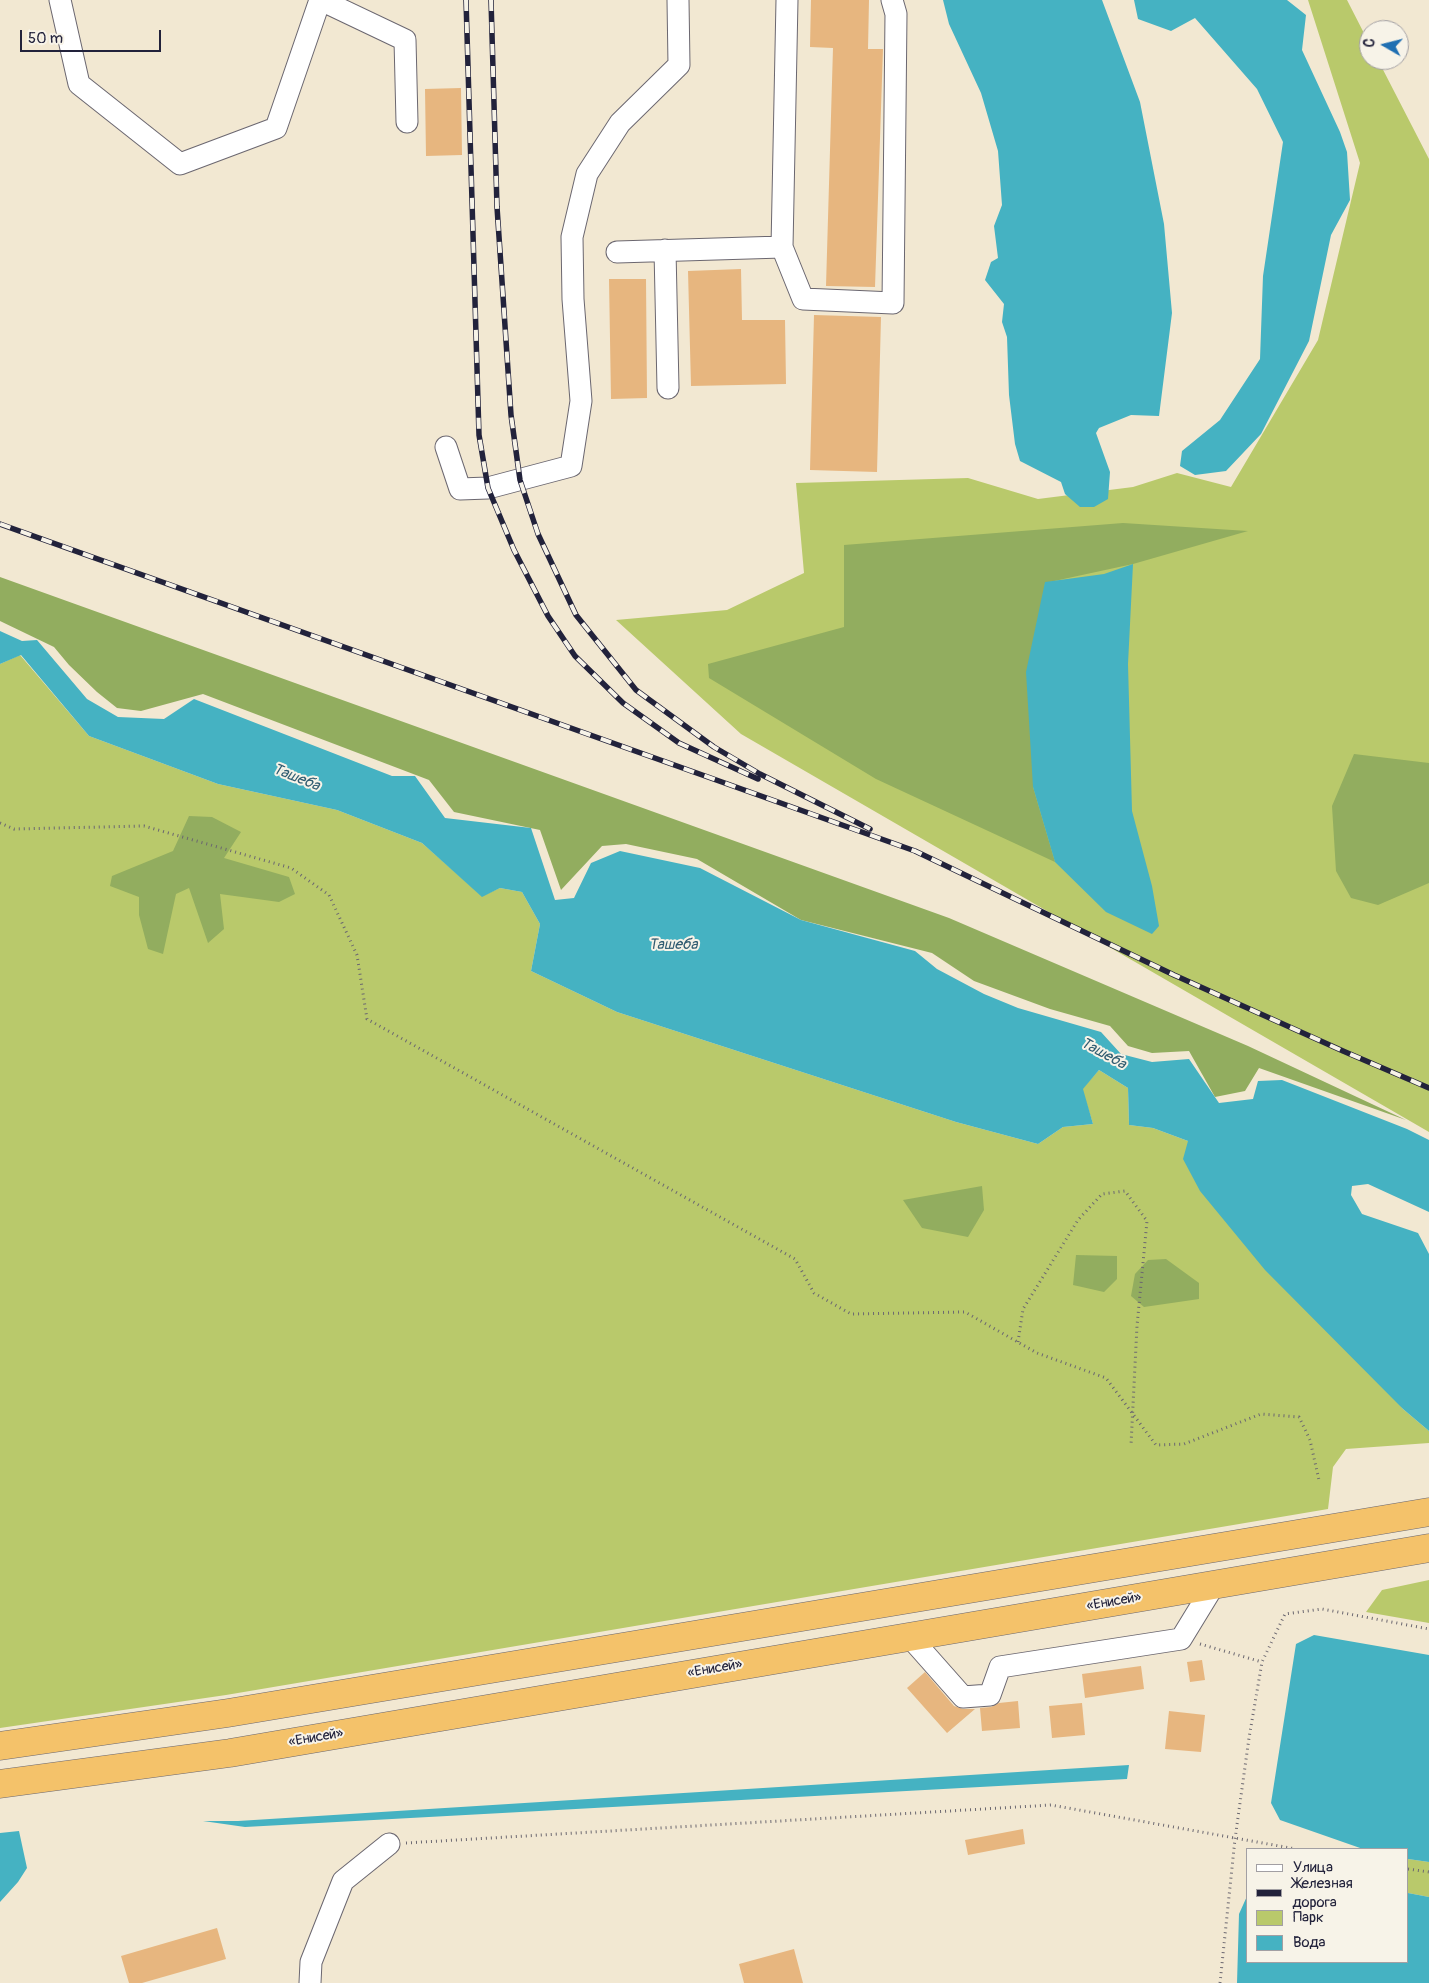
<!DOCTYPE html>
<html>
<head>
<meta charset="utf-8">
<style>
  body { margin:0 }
  #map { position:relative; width:1429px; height:1983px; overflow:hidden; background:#f2e8d2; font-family:Pangolin,sans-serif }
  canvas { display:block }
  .legend { position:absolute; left:1246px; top:1848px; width:162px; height:115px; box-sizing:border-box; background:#f7f3e8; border:1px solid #a29fa3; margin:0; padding:6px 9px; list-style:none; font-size:15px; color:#22223b }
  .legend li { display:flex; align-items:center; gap:10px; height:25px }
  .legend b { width:25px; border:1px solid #a29fa3 }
  .north { position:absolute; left:1359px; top:20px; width:50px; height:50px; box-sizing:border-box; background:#f7f3e8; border:1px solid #a29fa3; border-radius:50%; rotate:278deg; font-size:14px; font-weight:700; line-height:20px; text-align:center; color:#22223b }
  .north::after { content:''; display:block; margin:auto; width:18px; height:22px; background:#1f6fb2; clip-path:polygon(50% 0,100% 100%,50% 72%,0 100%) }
  .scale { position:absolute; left:20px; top:30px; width:141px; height:22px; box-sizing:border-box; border:2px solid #22223b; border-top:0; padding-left:6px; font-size:15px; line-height:18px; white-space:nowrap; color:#22223b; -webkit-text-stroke:4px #f7f3e8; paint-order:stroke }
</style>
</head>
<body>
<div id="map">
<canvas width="1429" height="1983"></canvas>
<ul class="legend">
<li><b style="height:6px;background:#fff"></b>Улица</li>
<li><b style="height:6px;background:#22223b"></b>Железная дорога</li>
<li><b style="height:14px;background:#b9c96b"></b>Парк</li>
<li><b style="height:14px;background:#45b2c2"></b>Вода</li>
</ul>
<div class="north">С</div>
<div class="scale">50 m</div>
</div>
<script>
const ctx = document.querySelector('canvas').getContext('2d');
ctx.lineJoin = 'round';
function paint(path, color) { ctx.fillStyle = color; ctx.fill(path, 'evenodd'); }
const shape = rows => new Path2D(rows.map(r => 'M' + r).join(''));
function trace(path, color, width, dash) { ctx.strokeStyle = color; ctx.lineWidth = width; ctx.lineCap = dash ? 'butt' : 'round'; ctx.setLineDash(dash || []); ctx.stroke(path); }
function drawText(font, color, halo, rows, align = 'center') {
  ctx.font = font + ' Pangolin,sans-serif'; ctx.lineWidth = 4; ctx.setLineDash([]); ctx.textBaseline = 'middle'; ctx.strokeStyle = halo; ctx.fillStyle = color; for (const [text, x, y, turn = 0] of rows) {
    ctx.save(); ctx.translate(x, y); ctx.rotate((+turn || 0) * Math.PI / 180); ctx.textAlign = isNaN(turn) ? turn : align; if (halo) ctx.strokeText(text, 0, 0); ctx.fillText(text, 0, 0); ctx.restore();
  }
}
paint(shape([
  [1308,0,1347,0,1369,43,1369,60,1378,60,1429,159,1429,1132,741,734,616,620,727,610,804,573,796,483,968,478,1038,499,1133,487,1177,473,1231,487,1318,340,1360,163],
  [20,655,89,736,218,784,337,810,422,843,482,896,500,888,522,892,540,924,531,971,617,1012,956,1122,1038,1144,1063,1127,1093,1124,1082,1089,1099,1070,1128,1088,1129,1125,1153,1128,1188,1141,1403,1409,1429,1431,1429,1443,1346,1449,1333,1467,1328,1509,226,1695,0,1728,0,664],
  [1429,1580,1429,1623,1366,1612,1382,1590],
  [1408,1859,1429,1862,1429,1897,1408,1893]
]), '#b9c96b');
paint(shape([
  [1123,523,1248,531,1133,564,1045,583,1033,787,1055,862,876,779,709,678,708,664,844,627,844,545],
  [0,577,949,918,1248,1046,1406,1120,1259,1068,1245,1091,1215,1097,1189,1051,1152,1053,1128,1046,1110,1026,1050,1009,974,981,932,953,801,920,697,859,626,844,602,846,561,890,540,830,454,812,429,780,203,694,141,711,117,708,97,692,69,665,54,647,0,621],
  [1354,754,1429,763,1429,883,1378,905,1351,898,1336,871,1332,806],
  [189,816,212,817,241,832,224,858,289,877,295,894,279,902,220,894,224,929,208,943,189,888,176,894,163,954,148,949,139,915,139,897,110,886,112,876,173,851],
  [982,1186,984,1210,968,1237,922,1228,903,1200],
  [1076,1255,1117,1256,1117,1279,1104,1292,1073,1285],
  [1166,1259,1199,1283,1199,1299,1144,1307,1131,1296,1135,1274,1148,1260]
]), '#92ad5f');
paint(shape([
  [943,0,1102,0,1140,102,1164,224,1172,313,1159,416,1131,415,1099,428,1096,433,1110,472,1108,499,1094,507,1080,507,1065,494,1061,482,1020,461,1015,444,1009,395,1007,337,1002,322,1004,304,985,280,991,262,998,258,994,226,1002,205,998,151,981,93,949,24],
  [1134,0,1287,0,1306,15,1302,50,1340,132,1347,152,1350,200,1331,235,1309,341,1261,434,1226,471,1195,475,1180,466,1182,451,1220,420,1260,359,1263,276,1283,142,1257,89,1195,18,1171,31,1138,19],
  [1133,564,1128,664,1132,811,1152,886,1159,926,1152,934,1106,912,1055,862,1033,787,1026,672,1045,582,1104,574],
  [0,631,22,641,37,640,87,699,118,717,164,719,194,699,392,776,415,776,445,818,531,828,555,900,574,898,591,863,620,851,700,868,801,920,915,951,937,969,984,994,1018,1008,1101,1032,1121,1054,1152,1062,1189,1059,1219,1103,1253,1099,1258,1081,1282,1080,1407,1129,1429,1140,1429,1212,1368,1184,1352,1186,1351,1195,1362,1214,1418,1233,1429,1254,1429,1431,1403,1409,1265,1270,1200,1191,1183,1159,1188,1141,1153,1128,1129,1125,1128,1088,1099,1070,1083,1089,1093,1124,1063,1127,1038,1144,956,1122,617,1012,531,971,540,924,522,892,500,888,482,897,422,843,337,810,218,784,89,736,21,655,0,664],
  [1314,1635,1429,1655,1429,1862,1408,1859,1408,1849,1363,1849,1280,1820,1271,1803,1296,1644],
  [1129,1765,1127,1779,245,1827,203,1821,238,1821],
  [19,1831,27,1868,18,1882,0,1902,0,1833],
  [1408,1893,1429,1897,1429,1983,1237,1983,1239,1914,1248,1894,1248,1962,1408,1962]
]), '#45b2c2');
paint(shape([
  [811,0,869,0,868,49,883,49,875,287,826,286,833,48,810,47],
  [461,88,462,155,426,156,425,89],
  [741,269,742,320,785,320,786,384,691,386,688,271],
  [609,279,646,279,647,398,611,399],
  [814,315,881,317,877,472,810,470],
  [1202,1660,1205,1680,1190,1682,1187,1662],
  [1141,1666,1144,1689,1085,1698,1082,1674],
  [925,1672,954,1706,963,1709,975,1709,947,1733,907,1688],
  [1018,1701,1020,1728,982,1731,980,1708,991,1707,999,1703],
  [1082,1703,1085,1735,1052,1738,1049,1706],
  [1169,1711,1205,1715,1201,1752,1165,1749],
  [1023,1829,1025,1844,968,1855,965,1840],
  [217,1928,226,1959,142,1983,129,1983,121,1956],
  [794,1949,803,1983,744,1983,739,1964]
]), '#e7b67f');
const minor = shape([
  [60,0,79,84,180,164,276,128,320,0],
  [321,0,405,40,407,122],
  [787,0,782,247,803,299,893,303,896,14,892,0],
  [665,250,668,388],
  [617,252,782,247],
  [446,447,460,489,488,488,571,466,581,401,573,299,572,237,587,174,620,123,679,65,678,0],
  [909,1636,963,1697,990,1695,1000,1667,1181,1639,1214,1585],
  [310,1983,311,1962,343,1881,389,1844]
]);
const highway = shape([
  [0,1746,228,1713,1429,1512],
  [0,1784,230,1753,1429,1548]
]);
trace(minor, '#6b6770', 23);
trace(highway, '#6b6770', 29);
trace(shape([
  [0,823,14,829,144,826,291,868,329,895,357,955,367,1019,795,1259,814,1293,851,1314,965,1312,1037,1353,1106,1378,1156,1445,1184,1444,1261,1414,1299,1417,1310,1440,1319,1480],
  [1018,1342,1023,1309,1078,1220,1102,1194,1125,1191,1147,1221,1137,1326,1131,1445],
  [1200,1644,1262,1662],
  [406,1843,1051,1805,1296,1849],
  [1408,1869,1429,1872],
  [1220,1983,1235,1839,1249,1738,1262,1662,1285,1614,1322,1609,1429,1629]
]), '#6b6770', 3, [1, 4]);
trace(minor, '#fff', 21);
trace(highway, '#f4c26a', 28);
const rail = shape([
  [466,0,479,435,488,488,514,550,548,616,575,656,623,703,679,743,758,779],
  [491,0,497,207,511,415,520,480,538,534,576,615,636,690,714,747,760,774,870,829],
  [0,524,915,851,1174,975,1343,1051,1429,1088]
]);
trace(rail, '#22223b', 5.5);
trace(rail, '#f7f3e8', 4, [11]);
drawText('14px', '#22223b', '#f7f3e8', [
  ["«Енисей»",1114,1602,-10],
  ["«Енисей»",715,1669,-10],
  ["«Енисей»",316,1738,-10]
]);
drawText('italic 15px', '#305c71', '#f7f3e8', [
  ["Ташеба",296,778,22],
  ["Ташеба",673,945],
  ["Ташеба",1103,1054,29]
]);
</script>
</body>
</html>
